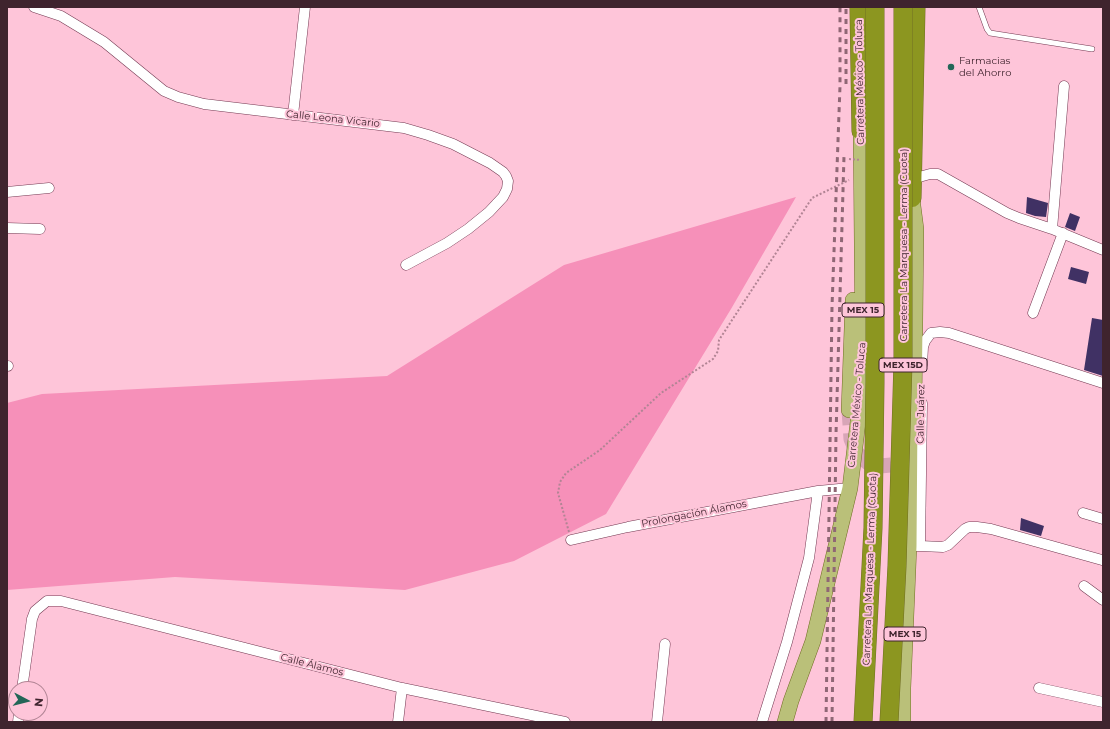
<!DOCTYPE html>
<html>
<head>
<meta charset="utf-8">
<style>
  body { margin:0 }
  #map { position:relative; width:1110px; height:729px; overflow:hidden; background:#fec5d9; font-family:Montserrat,sans-serif }
  canvas { display:block }
  .frame { position:absolute; inset:0; border:8px solid #3f242e; pointer-events:none }
  .north { position:absolute; left:8px; top:681px; width:40px; height:40px; box-sizing:border-box; background:#fec5d9; border:1px solid #b28595; border-radius:50%; rotate:97deg; font-size:11px; font-weight:700; line-height:16px; text-align:center; color:#3f242e }
  .north::after { content:''; display:block; margin:auto; width:14px; height:18px; background:#236657; clip-path:polygon(50% 0,100% 100%,50% 72%,0 100%) }
</style>
</head>
<body>
<div id="map">
<canvas width="1110" height="729"></canvas>
<div class="frame"></div>
<div class="north">N</div>
</div>
<script>
const ctx = document.querySelector('canvas').getContext('2d');
ctx.lineJoin = 'round';
function paint(path, color) { ctx.fillStyle = color; ctx.fill(path, 'evenodd'); }
const shape = rows => new Path2D(rows.map(r => 'M' + r).join(''));
function trace(path, color, width, dash) { ctx.strokeStyle = color; ctx.lineWidth = width; ctx.lineCap = dash ? 'butt' : 'round'; ctx.setLineDash(dash || []); ctx.stroke(path); }
function drawText(font, color, halo, rows, align = 'center') {
  ctx.font = font + ' Montserrat,sans-serif'; ctx.lineWidth = 4; ctx.setLineDash([]); ctx.textBaseline = 'middle'; ctx.strokeStyle = halo; ctx.fillStyle = color; for (const [text, x, y, turn = 0] of rows) {
    ctx.save(); ctx.translate(x, y); ctx.rotate((+turn || 0) * Math.PI / 180); ctx.textAlign = isNaN(turn) ? turn : align; if (halo) ctx.strokeText(text, 0, 0); ctx.fillText(text, 0, 0); ctx.restore();
  }
}
paint(shape([
  [796,197,731,309,606,514,514,561,405,590,175,577,7,590,7,403,42,394,387,376,564,265]
]), '#f690b9');
paint(shape([
  [1027,197,1048,203,1046,217,1035,216,1026,213],
  [1070,213,1080,217,1075,231,1065,227],
  [1071,267,1089,272,1086,284,1068,279],
  [1092,318,1103,320,1103,376,1084,370],
  [1021,518,1044,526,1041,536,1020,530]
]), '#403164');
trace(shape([
  [849,410,851,439,857,453,868,463,880,466,891,465,897,462,907,454]
]), '#d8a5b7', 15, [15, 8]);
const service = shape([
  [979,7,987,29,990,33,1092,49]
]);
const minor = shape([
  [34,7,61,16,104,42,164,91,178,97,204,104,404,128,428,135,453,144,490,163,503,172,506,176,508,181,507,189,503,197,489,212,468,229,447,243,406,265],
  [293,115,305,7],
  [912,179,930,174,938,174,1007,213,1019,218,1052,229,1103,250],
  [7,192,49,188],
  [7,228,40,229],
  [1052,229,1064,86],
  [1033,313,1063,233],
  [922,365,923,347,925,341,931,333,940,332,949,333,1103,383],
  [7,366,8,366],
  [1083,513,1103,519],
  [571,540,628,527,818,491,850,488],
  [909,546,920,546,922,403],
  [920,546,943,547,948,545,965,529,969,527,977,527,991,529,1102,560],
  [1084,586,1103,600],
  [1039,688,1103,702],
  [22,689,32,619,35,611,47,601,61,601,402,688,565,722],
  [18,722,19,713],
  [398,722,402,688],
  [657,722,665,644],
  [762,722,787,642,809,558,818,491]
]);
const primary = shape([
  [912,198,916,229,914,415],
  [849,410,853,300],
  [785,722,791,701,813,641,850,488,858,422,863,355,861,131],
  [903,722,903,688,909,546,910,415]
]);
const motorway = shape([
  [859,7,861,131],
  [912,198,916,7]
]);
trace(service, '#743952', 6);
trace(minor, '#743952', 11);
trace(primary, '#716e25', 16);
trace(motorway, '#716e25', 19);
trace(shape([
  [569,532,558,493,560,482,566,473,600,450,661,393,713,359,718,351,719,340,812,198,849,180]
]), '#b18494', 2, [2, 2]);
trace(service, '#fff', 5);
trace(minor, '#fff', 10);
trace(primary, '#bac079', 15);
trace(motorway, '#8c9620', 18);
trace(shape([
  [846,84,846,7],
  [826,722,832,307,840,86,840,7],
  [832,722,836,434,844,156]
]), '#8f6775', 3, [5, 5]);
const motorwayBridge = shape([
  [863,722,873,528,875,382,875,7],
  [889,722,897,566,903,362,903,7]
]);
trace(motorwayBridge, '#716e25', 19, []);
trace(shape([
  [849,159,861,160]
]), '#b18494', 2, [2, 2]);
trace(motorwayBridge, '#8c9620', 18);
for (const [x, y, r, color] of [
  [951,67,4,"#236657"]
]) { const dot = new Path2D(); dot.arc(x, y, r, 0, 2 * Math.PI); ctx.fillStyle = color; ctx.fill(dot); trace(dot, '#fec5d9', 1.5); }
for (const [x, y, w] of [
  [863,310,42],
  [903,365,48],
  [905,634,42]
]) { const box = new Path2D(); box.roundRect(x - w / 2, y - 7, w, 14, 3); ctx.fillStyle = '#fec5d9'; ctx.fill(box); trace(box, '#3f242e', 1); }
drawText('bold 9px', '#3f242e', null, [
  ["MEX 15",863,310],
  ["MEX 15D",903,365],
  ["MEX 15",905,634]
]);
drawText('10px', '#3f242e', '#fec5d9', [
  ["Farmacias",959,61],
  ["del Ahorro",959,73]
], 'left');
drawText('10px', '#3f242e', '#fec5d9', [
  ["Carretera México - Toluca",860,82,-91],
  ["Calle Leona Vicario",333,119,6],
  ["Carretera La Marquesa - Lerma (Cuota)",904,245,-90],
  ["Carretera México - Toluca",857,405,-85],
  ["Calle Juárez",921,414,-89],
  ["Prolongación Álamos",694,514,-11],
  ["Carretera La Marquesa - Lerma (Cuota)",870,569,-88],
  ["Calle Álamos",312,665,14]
]);
</script>
</body>
</html>
